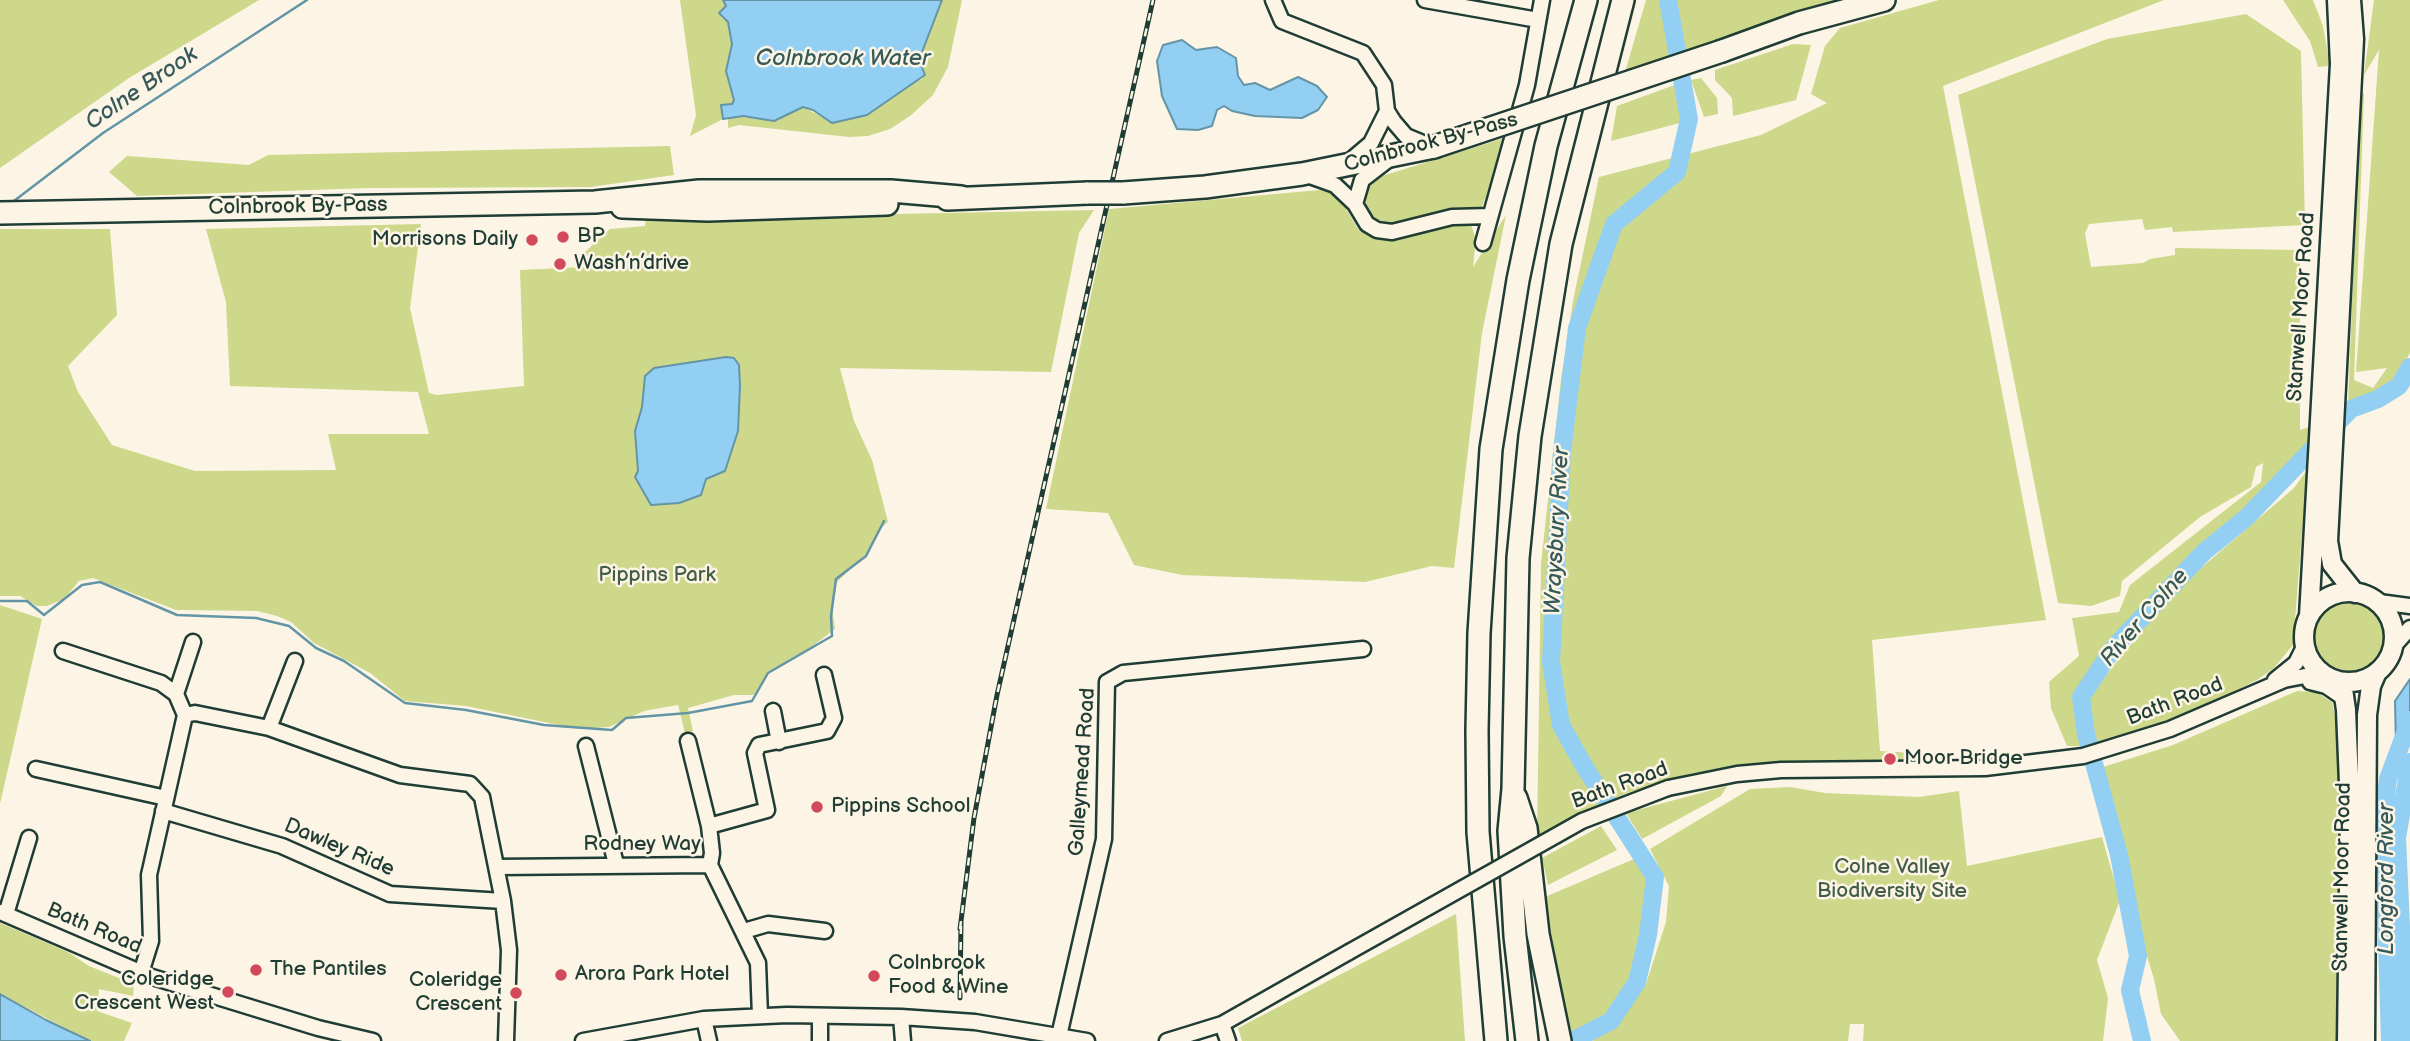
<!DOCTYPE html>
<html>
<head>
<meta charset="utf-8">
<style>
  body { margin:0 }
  canvas { display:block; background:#fcf5e5 }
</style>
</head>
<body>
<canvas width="2410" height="1041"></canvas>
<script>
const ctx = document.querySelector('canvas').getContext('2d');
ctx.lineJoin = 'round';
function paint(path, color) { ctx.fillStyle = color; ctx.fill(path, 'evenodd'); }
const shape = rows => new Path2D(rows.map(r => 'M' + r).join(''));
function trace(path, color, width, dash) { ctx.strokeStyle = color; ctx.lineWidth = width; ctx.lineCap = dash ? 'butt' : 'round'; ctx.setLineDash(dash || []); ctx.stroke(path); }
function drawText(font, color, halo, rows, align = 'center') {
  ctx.font = font + ' "Balsamiq Sans",sans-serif'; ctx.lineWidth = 5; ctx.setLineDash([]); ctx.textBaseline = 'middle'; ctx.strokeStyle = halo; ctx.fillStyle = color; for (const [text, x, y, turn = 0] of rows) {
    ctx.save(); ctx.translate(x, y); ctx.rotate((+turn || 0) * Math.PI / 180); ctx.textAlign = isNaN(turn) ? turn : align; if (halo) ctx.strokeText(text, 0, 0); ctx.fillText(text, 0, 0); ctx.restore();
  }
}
paint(shape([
  [0,0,259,0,129,78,0,168],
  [680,0,723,0,726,6,721,17,728,22,732,44,727,62,727,77,732,86,733,102,721,116,723,119,690,136,696,115],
  [942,0,962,0,948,67,933,95,910,116,890,129,868,136,849,137,739,125,728,128,728,119,734,116,774,121,803,107,820,116,867,115,905,86,922,79,925,73,920,69,919,60],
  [1646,0,1851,0,1623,79],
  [1939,0,2164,0,1943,86,2046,620,1872,640,1880,751,1931,754,1928,761,1797,762,1693,773,1627,793,1586,811,1537,837,1541,564,1561,379,1573,301,1599,177,1761,135,1827,103,1811,94,1825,46,1840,28],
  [2283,0,2313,0,2323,26,2330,66,2318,67,2310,41],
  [2374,0,2410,0,2410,353,2396,378,2365,400,2348,405,2360,94,2364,93,2354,380,2373,388,2387,368,2356,372,2379,50,2364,75],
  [2246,14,2301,51,2305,225,2173,232,2172,227,2145,230,2142,219,2089,224,2085,233,2091,267,2143,263,2150,259,2175,255,2175,248,2300,250,2300,430,2309,427,2306,455,2176,570,2129,621,2074,696,2086,746,2067,746,2051,708,2049,682,2079,656,2072,618,2119,612,2130,585,2261,482,2263,463,2256,467,2251,487,2200,517,2122,581,2120,596,2091,606,2058,603,1958,95,2107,39],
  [1793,44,1811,45,1796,100,1733,116,1732,98,1715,80,1715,70],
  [1701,78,1717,98,1718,114,1704,117,1691,80],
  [1680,83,1684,95,1680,123,1611,141,1617,106],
  [1508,137,1482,207,1396,224,1377,220,1366,208,1366,181],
  [670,146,674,175,591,187,369,188,137,196,109,172,127,156,249,165,268,155],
  [1320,190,1330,192,1342,202,1358,229,1381,240,1392,240,1453,223,1471,225,1476,239,1473,267,1506,215,1482,333,1454,568,1432,566,1365,582,1182,575,1134,565,1108,513,1046,509,1109,209],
  [1094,210,1079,233,1051,372,840,368,854,421,872,460,888,522,880,529,867,553,836,583,832,608,835,629,807,650,768,672,755,695,734,695,688,708,693,731,685,733,678,705,644,711,609,727,578,729,466,706,405,701,370,673,314,643,291,622,277,616,257,611,176,610,93,578,79,581,64,599,47,606,37,606,20,596,0,596,0,229,110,229,117,315,68,366,78,392,112,445,195,471,336,470,328,434,429,434,418,392,230,386,226,302,206,229,421,224,410,308,429,393,437,395,524,386,520,270,584,267,585,252,610,229,645,226,646,219],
  [2307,470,2293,645,2273,669,2257,680,2202,707,2097,747,2088,699,2115,664,2154,616,2194,574,2294,488],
  '2314 635a36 36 0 1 1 72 0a36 36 0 1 1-72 0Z',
  [0,605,42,619,0,804],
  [2297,691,2316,692,2332,702,2335,716,2340,793,2341,950,2336,1041,2180,1041,2161,1014,2154,979,2136,921,2139,919,2135,919,2126,854,2103,767,2173,745],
  [1727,786,1721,796,1642,839,1626,813],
  [1790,787,1825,793,1919,797,1959,791,1967,866,2102,837,2120,900,2097,960,2108,998,2103,1041,1863,1041,1864,1024,1850,1024,1848,1041,1592,1041,1610,1028,1646,984,1666,922,1669,886,1650,849,1750,789],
  [1601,826,1617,850,1548,885,1542,858],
  [1634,859,1649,879,1646,926,1633,982,1606,1018,1569,1035,1556,982,1545,897],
  [1456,914,1465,1041,1242,1041,1238,1028],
  [0,923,68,952,89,966,134,984,133,996,99,989,97,1011,132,1023,124,1041,90,1041,0,994]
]), '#cdd88b');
const water = shape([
  [723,0,942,0,919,60,925,75,867,115,832,123,813,110,803,107,774,121,743,116,723,119,721,105,732,104,734,100,726,71,732,44,728,22,719,13,726,6,723,0],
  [1182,40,1196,50,1217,47,1236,58,1238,76,1244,85,1255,83,1270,90,1298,77,1317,86,1327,97,1318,110,1302,118,1255,116,1232,111,1224,106,1217,110,1212,126,1198,130,1177,129,1162,96,1157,61,1163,45,1182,40],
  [726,357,734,358,739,365,740,386,738,431,725,471,706,479,701,495,679,503,651,505,635,477,638,471,635,431,642,407,645,376,654,368,726,357],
  [2410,679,2410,741,2405,749,2396,746,2395,701,2410,679],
  [0,994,46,1020,90,1041,0,1041,0,994]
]);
paint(water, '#92cff3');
trace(water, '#6495a7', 2);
trace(shape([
  [10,204,103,133,307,0],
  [0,601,27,601,44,615,82,585,100,582,177,615,256,618,289,626,316,648,344,661,405,703,466,710,544,725,612,730,626,718,688,713,752,701,768,673,832,636,831,616,836,579,866,556,884,521]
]), '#6495a7', 2.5);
trace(shape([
  [1572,1041,1611,1021,1637,982,1648,935,1655,877,1584,766,1561,725,1551,662,1562,452,1577,328,1614,224,1677,172,1689,119,1668,0],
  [2142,1041,2130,990,2138,956,2119,855,2086,734,2081,697,2115,646,2204,552,2247,517,2351,409,2378,399,2399,386,2410,367],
  [2390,1041,2383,819,2388,779,2410,720],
  [2402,1041,2403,971,2397,838,2410,762]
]), '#92cff3', 18);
const minor = shape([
  [1273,0,1282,21,1363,53,1384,85,1387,111,1394,122,1406,136,1430,146],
  [1425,0,1538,20],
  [1351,160,1371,143,1387,111],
  [1307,175,1335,185,1355,204,1367,224,1377,230,1392,232,1452,217,1490,216],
  [1355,204,1362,180,1388,160],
  [1483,243,1527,85,1542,0],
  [2379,602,2410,606],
  [2392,648,2410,628],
  [63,651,161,683,176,694],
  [2275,680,2296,663,2304,647],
  [2310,682,2326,686,2345,699],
  [773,711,779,742],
  [185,715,176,694,193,642],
  [269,728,295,661],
  [688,741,709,826,712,853,710,865],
  [586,746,616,864],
  [36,769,166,798],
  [1668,788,1737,774,1781,770,1985,768,2083,756,2170,729,2284,680,2310,675,2326,677],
  [163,811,282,846,390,894,503,901],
  [709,826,767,810,755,753,759,745,827,731,834,718,824,675],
  [497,867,710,865,758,963,760,1016],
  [0,912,149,976,318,1028,373,1041],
  [6,914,29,838],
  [744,931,768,924,825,931],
  [141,973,151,941,149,875,185,715,195,713,269,728,400,775,470,784,482,797,503,901,509,950,506,1041],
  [901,1017,903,1041],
  [704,1019,709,1041],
  [1222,1024,1228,1041],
  [1059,1036,1104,839,1107,682,1123,673,1363,649],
  [583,1041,704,1019,787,1015,901,1017,975,1022,1087,1041],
  [820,1041,820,1016],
  [1167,1041,1222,1024,1349,952]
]);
const major = shape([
  [2351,0,2354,39,2328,541,2332,564,2355,593],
  '2304 637a45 45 0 1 1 90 0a45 45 0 1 1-90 0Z',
  [2309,616,2340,64,2337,0],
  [2342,682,2346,710,2350,808,2347,1041],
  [2365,1041,2367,715,2371,686,2377,672]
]);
const highway = shape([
  [1722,51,1799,23,1884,0],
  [1123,193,1205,187,1302,174,1434,147],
  [947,199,1088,193],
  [622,207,708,210,887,204],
  [0,213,595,202,699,191,891,191,961,197],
  [1516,798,1526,828,1538,934,1560,1041],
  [1496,1041,1478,832,1477,730,1479,633,1491,449,1518,280,1546,146,1586,0],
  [1527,1041,1515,936,1509,831,1513,789,1518,558,1530,436,1561,244,1623,0]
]);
trace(minor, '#1f3d34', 19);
trace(major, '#1f3d34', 23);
trace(highway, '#1f3d34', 26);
trace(minor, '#fcf5e5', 14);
trace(major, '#fcf5e5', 18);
trace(highway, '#fcf5e5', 21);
const rail = shape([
  [960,929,974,818,997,695,1153,0],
  [960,998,961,921]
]);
trace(rail, '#1f3d34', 5);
trace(rail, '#fcf5e5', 2.5, [8]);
const minorBridge = shape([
  [1349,952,1582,821,1668,788]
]);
const highwayBridge = shape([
  [1434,147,1722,51],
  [1088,193,1123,193]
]);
trace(minorBridge, '#1f3d34', 19, []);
trace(highwayBridge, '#1f3d34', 26, []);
trace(minorBridge, '#fcf5e5', 14);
trace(highwayBridge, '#fcf5e5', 21);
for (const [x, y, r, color] of [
  [563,237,7,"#d1495b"],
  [532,240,7,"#d1495b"],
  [560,264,7,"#d1495b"],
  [1890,759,7,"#d1495b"],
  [817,807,7,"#d1495b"],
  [256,970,7,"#d1495b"],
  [561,975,7,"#d1495b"],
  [874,976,7,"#d1495b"],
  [228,992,7,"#d1495b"],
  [516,993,7,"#d1495b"]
]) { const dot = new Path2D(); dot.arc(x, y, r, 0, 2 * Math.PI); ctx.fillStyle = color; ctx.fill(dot); trace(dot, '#fcf5e5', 2.5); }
drawText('21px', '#1f3d34', '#fcf5e5', [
  ["Colnbrook By-Pass",1431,143,-15],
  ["Colnbrook By-Pass",298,207,-1],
  ["Stanwell Moor Road",2302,307,-86],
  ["Bath Road",2175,702,-21],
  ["Galleymead Road",1083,772,-86],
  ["Bath Road",1620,786,-20],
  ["Rodney Way",642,845],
  ["Dawley Ride",339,848,23],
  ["Stanwell Moor Road",2343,877,-89],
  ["Bath Road",94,929,23]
]);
drawText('21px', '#1f3d34', '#fcf5e5', [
  ["BP",577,237],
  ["Morrisons Daily",518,240,"right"],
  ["Wash’n’drive",574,264],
  ["Moor Bridge",1904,759],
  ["Pippins School",831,807],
  ["Colnbrook",888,964],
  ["Food & Wine",888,988],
  ["The Pantiles",270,970],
  ["Arora Park Hotel",575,975],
  ["Coleridge",214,980,"right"],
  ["Crescent West",214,1004,"right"],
  ["Coleridge",502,981,"right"],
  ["Crescent",502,1005,"right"]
], 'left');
drawText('21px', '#425c45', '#fcf5e5', [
  ["Pippins Park",657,576],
  ["Colne Valley",1892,868],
  ["Biodiversity Site",1892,892]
]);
drawText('italic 23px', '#365a5a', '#fcf5e5', [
  ["Colnbrook Water",843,59],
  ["Colne Brook",142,89,-34],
  ["Wraysbury River",1558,531,-87],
  ["River Colne",2145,618,-49],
  ["Longford River",2387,879,-90]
]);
</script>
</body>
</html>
